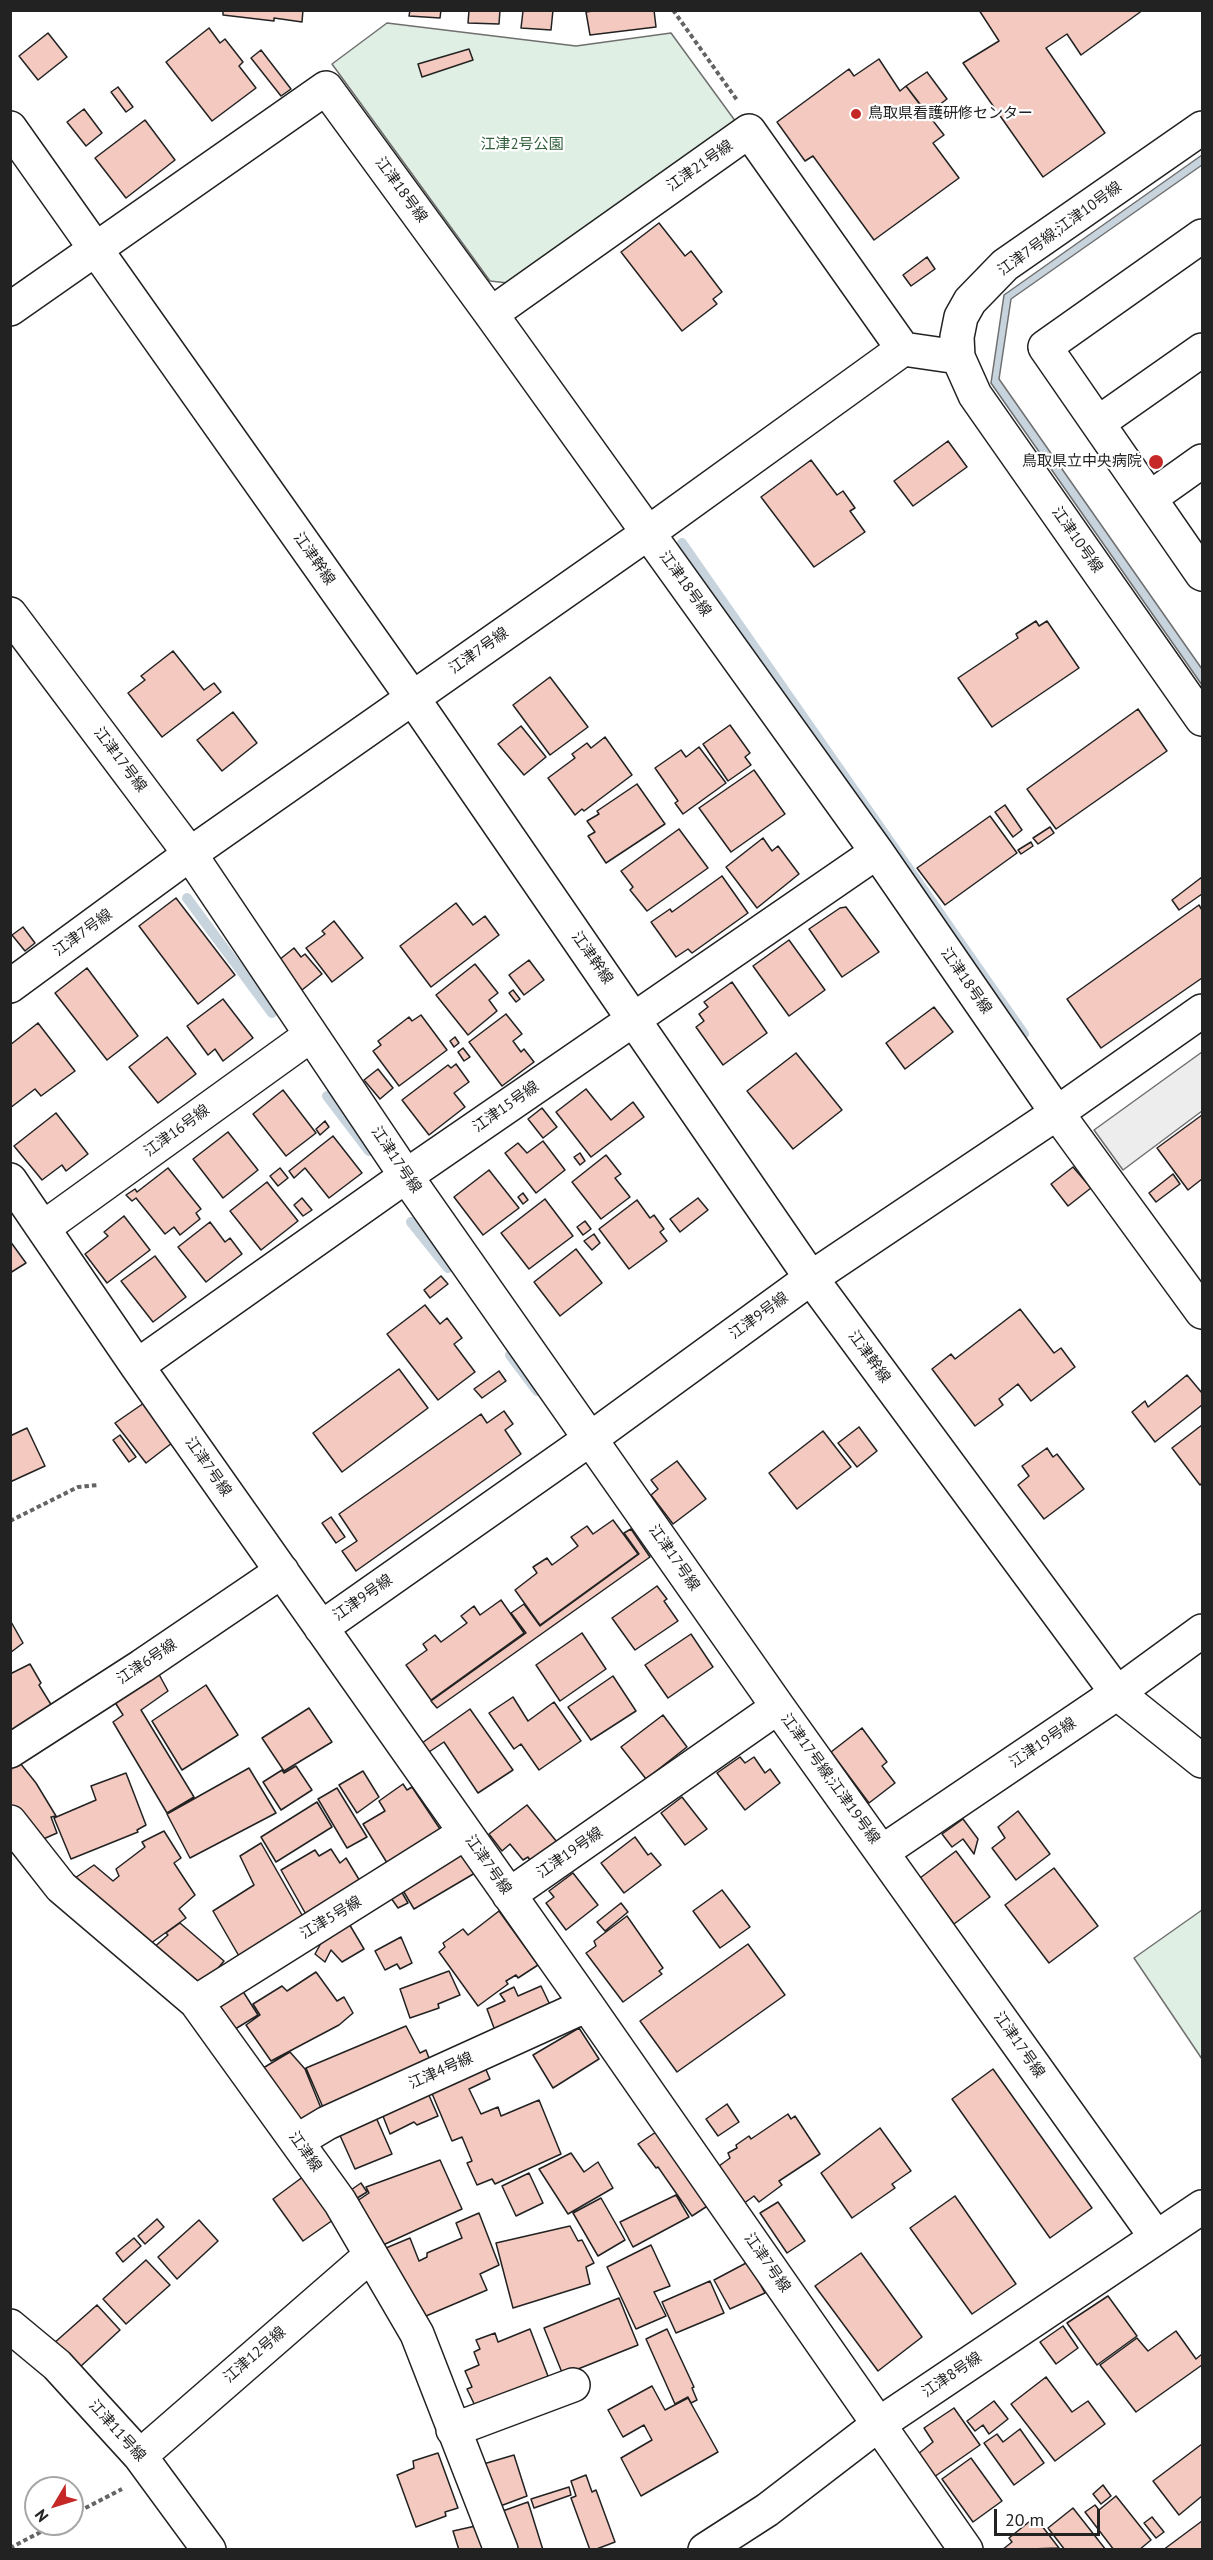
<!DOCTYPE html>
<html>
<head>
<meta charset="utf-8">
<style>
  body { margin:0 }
  #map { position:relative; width:1213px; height:2560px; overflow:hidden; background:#fff; font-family:"PT Sans",sans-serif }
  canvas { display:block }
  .frame { position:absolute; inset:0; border:12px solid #222; pointer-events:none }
  .north { position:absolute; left:24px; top:2476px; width:60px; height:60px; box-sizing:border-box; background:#fff; border:2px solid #a7a7a7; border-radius:50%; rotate:232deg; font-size:16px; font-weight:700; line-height:24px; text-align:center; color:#222 }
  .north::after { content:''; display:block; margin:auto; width:21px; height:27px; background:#c62828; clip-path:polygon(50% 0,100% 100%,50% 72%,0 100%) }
  .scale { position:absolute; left:994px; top:2509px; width:106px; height:27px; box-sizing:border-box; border:3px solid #222; border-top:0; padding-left:8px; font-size:18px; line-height:21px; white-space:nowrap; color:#222; -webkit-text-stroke:4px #fff; paint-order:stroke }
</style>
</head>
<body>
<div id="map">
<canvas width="1213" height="2560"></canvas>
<div class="frame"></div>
<div class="north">N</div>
<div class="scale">20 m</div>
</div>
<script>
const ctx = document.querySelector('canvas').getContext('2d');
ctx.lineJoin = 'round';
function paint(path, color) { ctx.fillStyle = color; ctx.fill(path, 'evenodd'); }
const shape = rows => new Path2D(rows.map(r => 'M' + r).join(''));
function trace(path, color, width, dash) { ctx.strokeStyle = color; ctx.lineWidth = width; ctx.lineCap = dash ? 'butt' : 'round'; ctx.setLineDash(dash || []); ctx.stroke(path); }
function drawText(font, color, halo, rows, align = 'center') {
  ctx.font = font + ' "PT Sans","Noto Sans JP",sans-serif'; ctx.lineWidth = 4.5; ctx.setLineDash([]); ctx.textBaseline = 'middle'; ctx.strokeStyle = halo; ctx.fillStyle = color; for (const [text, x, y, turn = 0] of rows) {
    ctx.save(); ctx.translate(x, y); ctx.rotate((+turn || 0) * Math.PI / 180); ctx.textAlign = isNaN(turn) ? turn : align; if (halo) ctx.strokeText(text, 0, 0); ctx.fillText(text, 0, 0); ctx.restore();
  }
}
const green = shape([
  [387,23,576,46,671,33,736,122,508,283,490,281,332,64,387,23],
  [1202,1910,1202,2059,1134,1958,1202,1910]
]);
paint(green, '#e0efe3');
trace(green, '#6f6f6f', 1.5);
const parking = shape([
  [1202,1052,1202,1111,1123,1170,1094,1130,1202,1052]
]);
paint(parking, '#ededed');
trace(parking, '#6f6f6f', 1.5);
const water = shape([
  [1202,155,1202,165,1011,299,999,379,1202,669,1202,685,991,383,1004,295,1202,155]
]);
paint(water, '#c7d3dd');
trace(water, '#6f6f6f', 1.5);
trace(shape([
  [682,543,1024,1034],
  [187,898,272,1013],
  [327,1096,369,1151],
  [411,1222,448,1268],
  [510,1355,537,1391]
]), '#c7d3dd', 10);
const building = shape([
  [223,10,303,10,302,22,274,18,274,21,223,15,223,10],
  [410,10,441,10,440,18,409,16,410,10],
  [469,10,500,10,499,24,468,23,469,10],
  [515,10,553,10,551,30,521,28,523,11,515,10],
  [599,10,654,10,656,27,590,35,586,12,599,10],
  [979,10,1143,10,1081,55,1067,34,1046,48,1105,133,1043,177,963,63,999,41,979,10],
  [209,28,220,43,225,39,243,62,239,66,256,88,212,121,166,62,209,28],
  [48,33,67,57,38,80,19,56,48,33],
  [469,49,473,60,422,77,418,64,469,49],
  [261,50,291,89,281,96,251,58,261,50],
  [879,59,900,91,906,86,944,135,933,143,959,178,874,240,813,156,805,161,777,122,849,69,854,76,879,59],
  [927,72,947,99,927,114,906,86,927,72],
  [118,87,133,107,126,112,111,92,118,87],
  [84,109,102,133,86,146,67,122,84,109],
  [145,120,175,160,126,198,95,158,145,120],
  [659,223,685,256,691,251,722,292,713,299,717,304,682,331,621,252,659,223],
  [927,257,935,269,911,286,903,275,927,257],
  [948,441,967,467,913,506,894,481,948,441],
  [811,460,837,495,843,491,855,508,850,511,865,532,814,567,761,497,811,460],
  [1036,621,1039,626,1047,621,1079,668,992,727,958,678,1018,638,1016,634,1036,621],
  [173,651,204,690,214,683,221,692,162,737,128,693,145,680,141,676,173,651],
  [550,677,588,727,550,755,513,705,550,677],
  [1138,709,1167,751,1056,829,1027,789,1138,709],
  [233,712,257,743,222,771,197,740,233,712],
  [730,725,750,753,745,757,751,765,728,781,703,744,730,725],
  [521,726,546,757,524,775,498,744,521,726],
  [605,737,632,775,584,811,582,809,575,815,548,778,575,758,572,754,587,743,591,748,605,737],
  [699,747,726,783,683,814,675,803,678,801,655,768,681,750,686,757,699,747],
  [754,770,785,814,731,852,699,808,754,770],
  [637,784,665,824,606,863,588,836,595,832,587,821,599,814,597,811,637,784],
  [1005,805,1022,830,1013,837,995,812,1005,805],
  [990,816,1017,853,945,905,917,868,990,816],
  [1050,827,1054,833,1038,844,1033,838,1050,827],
  [679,829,708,868,647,911,630,890,633,887,621,871,679,829],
  [763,838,772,851,778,846,799,874,757,908,726,867,763,838],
  [1031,842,1033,846,1021,854,1018,850,1031,842],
  [722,876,748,913,692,953,688,949,676,957,651,922,670,909,672,912,722,876],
  [1202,877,1202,894,1179,910,1172,900,1202,877],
  [176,898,235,975,198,1004,139,926,176,898],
  [456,903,473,925,485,916,499,935,431,987,400,946,456,903],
  [1199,905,1202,910,1202,978,1101,1048,1067,999,1199,905],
  [846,907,879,952,842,977,809,929,840,908,846,907],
  [334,921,363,958,332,982,306,948,325,934,322,931,334,921],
  [23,927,35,943,25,951,12,935,23,927],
  [789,940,825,990,789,1016,753,966,789,940],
  [294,948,301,957,305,954,322,974,302,990,279,960,294,948],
  [529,960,544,980,524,995,509,975,529,960],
  [475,964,498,993,489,1000,497,1011,468,1035,436,995,475,964],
  [87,968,138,1036,107,1060,55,993,87,968],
  [732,982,767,1033,723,1065,696,1027,704,1021,699,1014,708,1007,704,1002,732,982],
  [513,990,520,999,516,1002,509,993,513,990],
  [223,999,253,1038,223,1061,215,1049,208,1055,187,1026,223,999],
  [934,1007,953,1032,905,1069,886,1043,934,1007],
  [506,1014,522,1034,513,1041,521,1052,524,1049,534,1062,502,1086,469,1042,506,1014],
  [421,1015,447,1050,399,1086,373,1051,381,1045,378,1041,409,1017,412,1021,421,1015],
  [38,1023,75,1071,41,1096,35,1089,10,1108,10,1045,38,1023],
  [167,1037,196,1074,158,1103,129,1067,167,1037],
  [455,1037,459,1043,454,1047,450,1041,455,1037],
  [463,1048,470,1057,464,1061,458,1052,463,1048],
  [796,1053,842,1110,793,1149,747,1091,796,1053],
  [456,1064,469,1082,454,1093,465,1107,429,1135,402,1100,448,1065,451,1068,456,1064],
  [378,1069,393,1088,380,1099,364,1080,378,1069],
  [586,1089,611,1120,633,1102,644,1117,591,1157,556,1112,586,1089],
  [283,1090,316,1133,286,1156,253,1114,283,1090],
  [542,1108,557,1127,543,1138,528,1119,542,1108],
  [56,1113,88,1154,66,1171,62,1165,42,1180,14,1146,56,1113],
  [1202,1115,1202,1179,1188,1190,1157,1148,1202,1115],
  [325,1121,329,1127,320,1135,316,1129,325,1121],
  [228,1132,258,1170,223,1198,193,1159,228,1132],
  [333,1136,362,1173,329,1198,305,1168,294,1178,289,1171,333,1136],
  [543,1141,565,1170,536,1193,505,1153,518,1143,527,1153,543,1141],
  [580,1153,585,1161,580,1165,574,1157,580,1153],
  [606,1155,621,1174,615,1178,630,1197,601,1219,572,1182,606,1155],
  [1073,1167,1091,1188,1068,1206,1051,1184,1073,1167],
  [168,1168,201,1209,196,1213,200,1219,180,1235,174,1227,165,1234,136,1198,132,1201,126,1195,135,1189,137,1192,168,1168],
  [280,1168,288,1178,278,1186,270,1176,280,1168],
  [489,1170,519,1208,483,1235,454,1197,489,1170],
  [1173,1174,1180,1184,1156,1202,1149,1193,1173,1174],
  [267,1182,298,1221,261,1250,230,1211,267,1182],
  [523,1193,528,1200,523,1204,518,1197,523,1193],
  [302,1198,312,1210,303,1216,294,1205,302,1198],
  [698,1198,708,1210,680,1232,670,1219,698,1198],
  [545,1199,573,1236,529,1269,501,1233,545,1199],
  [637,1200,650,1218,654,1215,664,1229,660,1232,667,1241,629,1269,599,1229,637,1200],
  [124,1216,150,1250,107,1283,85,1254,108,1236,104,1232,124,1216],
  [585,1221,591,1229,583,1235,577,1227,585,1221],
  [210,1222,225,1242,230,1238,242,1254,206,1282,178,1247,210,1222],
  [594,1234,600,1243,592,1250,584,1241,594,1234],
  [10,1241,26,1263,10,1273,10,1241],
  [576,1249,602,1283,560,1316,534,1282,576,1249],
  [155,1256,186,1297,153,1322,121,1281,155,1256],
  [441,1276,448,1284,430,1298,424,1290,441,1276],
  [425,1305,440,1324,447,1318,462,1338,454,1344,475,1372,438,1400,387,1334,425,1305],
  [1020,1309,1054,1353,1061,1348,1075,1367,1031,1401,1018,1384,999,1399,1003,1405,975,1426,932,1369,951,1354,955,1359,1020,1309],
  [399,1369,428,1408,342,1472,313,1433,399,1369],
  [499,1371,506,1381,482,1398,474,1389,499,1371],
  [1187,1375,1202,1393,1202,1405,1155,1442,1132,1412,1145,1401,1148,1407,1187,1375],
  [144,1403,172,1443,146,1463,115,1423,144,1403],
  [504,1411,513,1424,505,1430,521,1454,356,1571,342,1551,357,1541,339,1514,481,1414,487,1423,504,1411],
  [1202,1425,1202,1483,1200,1485,1172,1448,1202,1425],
  [859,1427,877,1451,857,1467,838,1443,859,1427],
  [27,1428,45,1466,10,1482,10,1436,27,1428],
  [823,1431,851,1467,797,1509,769,1473,823,1431],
  [120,1435,136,1457,129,1462,113,1440,120,1435],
  [1047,1448,1053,1457,1057,1454,1084,1489,1044,1519,1018,1485,1029,1476,1022,1466,1047,1448],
  [677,1461,706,1499,673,1524,651,1495,658,1489,651,1480,677,1461],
  [331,1517,345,1537,336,1543,322,1523,331,1517],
  [613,1520,638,1554,540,1625,515,1590,537,1573,533,1567,547,1558,552,1565,578,1546,571,1537,587,1526,593,1534,613,1520],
  [631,1529,650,1557,437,1708,431,1701,526,1633,511,1613,524,1604,540,1626,639,1554,624,1533,631,1529],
  [657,1586,667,1599,664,1601,678,1621,635,1650,612,1618,657,1586],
  [501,1600,524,1633,431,1700,406,1665,427,1650,423,1644,435,1635,441,1642,467,1623,461,1616,474,1606,480,1615,501,1600],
  [10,1620,23,1643,10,1653,10,1620],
  [582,1633,606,1669,560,1701,536,1665,582,1633],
  [691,1634,713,1667,668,1698,645,1665,691,1634],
  [30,1664,41,1683,39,1685,55,1711,10,1736,10,1674,30,1664],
  [155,1667,168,1691,141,1710,194,1797,167,1813,113,1722,123,1715,111,1696,155,1667],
  [613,1676,636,1711,591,1740,568,1707,613,1676],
  [206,1685,238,1735,182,1770,152,1721,206,1685],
  [513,1697,528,1721,554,1702,581,1741,539,1770,521,1744,514,1749,489,1713,513,1697],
  [309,1708,332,1742,284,1771,262,1738,309,1708],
  [470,1709,513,1770,478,1793,444,1742,429,1752,422,1743,470,1709],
  [663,1715,687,1747,646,1779,621,1747,663,1715],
  [862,1728,887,1762,882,1766,895,1783,869,1803,831,1752,862,1728],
  [12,1753,36,1783,56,1816,51,1817,57,1833,41,1840,10,1807,12,1753],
  [740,1757,745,1763,754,1757,765,1773,770,1769,780,1783,745,1810,717,1773,740,1757],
  [296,1766,312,1790,281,1810,263,1782,282,1770,284,1773,296,1766],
  [249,1768,276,1813,190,1858,167,1814,249,1768],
  [363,1771,379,1797,357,1813,339,1785,363,1771],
  [126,1773,146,1825,137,1830,138,1832,71,1859,54,1818,96,1800,91,1786,126,1773],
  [403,1784,407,1790,412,1787,442,1832,389,1866,363,1824,385,1811,379,1801,403,1784],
  [337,1788,367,1837,347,1848,318,1799,337,1788],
  [682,1797,707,1829,685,1845,661,1813,682,1797],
  [317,1802,332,1827,276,1862,261,1837,317,1802],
  [527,1805,557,1842,531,1862,528,1857,523,1860,510,1844,502,1851,489,1834,527,1805],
  [1018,1811,1050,1854,1016,1880,992,1848,1005,1838,998,1827,1018,1811],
  [963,1819,978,1839,974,1854,963,1839,952,1847,942,1834,963,1819],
  [164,1831,181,1858,174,1863,195,1895,179,1909,186,1918,147,1946,72,1880,94,1865,113,1881,119,1876,116,1869,145,1847,142,1842,164,1831],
  [635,1837,648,1855,651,1853,661,1865,624,1893,601,1863,635,1837],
  [261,1843,306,1922,243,1963,213,1911,254,1885,240,1856,261,1843],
  [457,1845,475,1873,414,1909,398,1882,457,1845],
  [331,1849,340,1863,346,1858,363,1886,308,1918,281,1870,315,1850,319,1856,331,1849],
  [956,1851,990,1897,954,1924,920,1878,956,1851],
  [1054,1868,1098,1926,1049,1963,1005,1905,1054,1868],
  [573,1873,598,1905,566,1930,546,1903,554,1897,549,1891,573,1873],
  [397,1884,408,1903,398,1908,391,1898,397,1884],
  [722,1890,750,1927,720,1948,693,1911,722,1890],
  [621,1903,628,1912,605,1931,597,1922,621,1903],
  [499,1911,538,1965,518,1978,516,1975,506,1981,508,1984,478,2006,439,1952,445,1947,443,1943,463,1929,468,1935,499,1911],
  [627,1916,663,1968,659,1971,662,1974,623,2002,586,1953,596,1946,594,1941,627,1916],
  [348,1922,364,1949,342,1962,331,1950,325,1962,315,1954,326,1934,348,1922],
  [180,1923,224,1961,199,1991,152,1949,168,1935,166,1933,180,1923],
  [401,1937,412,1963,400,1969,397,1964,385,1970,375,1951,401,1937],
  [748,1944,785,1995,677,2072,640,2021,748,1944],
  [449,1971,460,1995,438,2004,439,2008,410,2018,400,1989,449,1971],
  [316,1972,337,2001,344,1997,353,2013,339,2025,271,2061,246,2025,260,2015,253,2004,282,1986,287,1991,316,1972],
  [237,1982,258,2015,232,2031,212,1999,237,1982],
  [541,1986,552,2009,497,2036,487,2009,505,2001,500,1994,514,1987,518,1996,541,1986],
  [406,2026,420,2053,426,2050,432,2066,325,2112,306,2068,406,2026],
  [579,2028,599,2059,553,2088,533,2055,579,2028],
  [290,2052,305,2069,323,2113,304,2129,258,2071,290,2052],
  [481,2058,490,2079,469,2089,481,2114,498,2107,501,2116,539,2100,561,2154,495,2184,492,2179,477,2185,467,2163,472,2161,462,2137,452,2141,428,2084,481,2058],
  [993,2069,1092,2208,1050,2238,952,2099,993,2069],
  [424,2084,438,2116,417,2125,414,2122,390,2134,379,2106,424,2084],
  [727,2104,739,2122,718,2136,706,2119,727,2104],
  [788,2114,791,2119,795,2116,820,2154,779,2181,782,2185,759,2202,754,2196,743,2204,719,2166,730,2158,728,2153,737,2148,736,2145,749,2136,751,2139,788,2114],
  [375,2115,392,2154,355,2169,338,2131,375,2115],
  [880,2128,911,2171,892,2184,895,2188,852,2218,821,2173,880,2128],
  [659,2130,712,2203,692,2216,658,2167,656,2168,638,2144,659,2130],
  [571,2153,584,2172,598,2162,613,2188,568,2214,539,2169,571,2153],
  [440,2160,462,2209,383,2245,354,2203,369,2193,366,2187,440,2160],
  [529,2173,543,2203,516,2216,502,2186,529,2173],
  [304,2176,333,2220,303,2241,273,2199,304,2176],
  [361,2183,367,2192,354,2200,348,2192,361,2183],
  [676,2195,689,2217,633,2247,620,2222,676,2195],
  [955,2196,1016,2284,972,2314,910,2228,955,2196],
  [601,2198,625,2240,598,2256,573,2213,601,2198],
  [778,2202,805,2241,787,2253,760,2213,778,2202],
  [479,2213,499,2265,480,2274,487,2290,419,2319,386,2248,410,2238,419,2261,427,2257,427,2253,462,2238,456,2223,479,2213],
  [157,2219,164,2227,145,2244,138,2236,157,2219],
  [199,2220,218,2241,177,2279,158,2257,199,2220],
  [570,2226,578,2241,582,2240,594,2263,586,2267,590,2284,513,2308,496,2243,570,2226],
  [134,2238,141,2246,123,2262,116,2253,134,2238],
  [651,2245,670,2286,654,2292,666,2316,636,2329,607,2267,651,2245],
  [861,2253,922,2337,878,2371,815,2286,861,2253],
  [146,2260,170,2285,126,2324,103,2299,146,2260],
  [748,2262,765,2293,730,2309,714,2280,748,2262],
  [710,2281,724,2313,676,2333,662,2302,710,2281],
  [1108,2296,1137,2336,1097,2365,1067,2323,1108,2296],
  [619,2298,638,2345,563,2375,544,2328,619,2298],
  [97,2305,120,2330,80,2367,53,2344,97,2305],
  [1063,2326,1078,2348,1056,2364,1040,2342,1063,2326],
  [530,2329,551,2384,478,2412,467,2389,472,2387,465,2371,479,2365,474,2352,480,2349,476,2340,495,2333,498,2342,530,2329],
  [667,2329,694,2387,692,2388,697,2400,691,2403,688,2397,675,2404,646,2339,667,2329],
  [1176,2331,1196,2359,1202,2354,1202,2365,1136,2412,1100,2365,1137,2338,1148,2351,1176,2331],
  [1046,2377,1072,2412,1088,2401,1105,2424,1055,2461,1011,2404,1046,2377],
  [652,2386,665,2410,688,2398,718,2452,641,2496,621,2458,652,2440,644,2425,623,2437,608,2410,652,2386],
  [994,2401,1008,2419,989,2434,983,2425,975,2431,967,2421,994,2401],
  [954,2408,980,2445,934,2477,918,2454,933,2442,924,2428,954,2408],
  [1020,2429,1044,2463,1014,2485,984,2443,997,2434,1003,2442,1020,2429],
  [1202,2444,1202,2496,1179,2515,1153,2481,1202,2444],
  [438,2453,458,2508,445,2512,446,2516,416,2527,397,2475,414,2468,413,2461,438,2453],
  [514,2455,527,2496,495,2508,480,2465,514,2455],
  [971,2458,1002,2501,973,2522,942,2479,971,2458],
  [586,2475,592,2492,596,2490,615,2542,594,2550,590,2550,571,2498,576,2496,571,2481,586,2475],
  [1103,2485,1111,2496,1101,2504,1093,2494,1103,2485],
  [569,2487,571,2495,534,2508,531,2499,569,2487],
  [1116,2496,1151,2540,1139,2550,1114,2550,1085,2512,1095,2505,1099,2510,1116,2496],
  [528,2502,543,2550,510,2550,497,2513,528,2502],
  [1073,2508,1106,2550,1065,2550,1048,2528,1073,2508],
  [1035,2517,1059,2548,1002,2550,1012,2542,1009,2538,1035,2517],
  [1152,2517,1164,2532,1156,2538,1144,2523,1152,2517],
  [1202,2521,1202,2550,1163,2550,1202,2521],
  [480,2525,488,2550,459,2550,453,2531,480,2525]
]);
paint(building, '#f3c9c0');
trace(building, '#222', 1.5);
const minor = shape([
  [10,128,412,697,811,1278,1117,1693,1202,1761],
  [1202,128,1005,265,970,301,961,317,957,337,958,357,975,395,1202,719],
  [1202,236,1045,347,1202,574],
  [10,309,326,88,491,314,877,852,1057,1113,1202,1312],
  [491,314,749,131,903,349],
  [1098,423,1202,350],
  [1150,498,1202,461],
  [10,614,190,854,406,1176,778,1707,1156,2237],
  [10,986,190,854,648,533,903,349,958,357],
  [10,1180,137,1366,587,2005,966,2550],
  [43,1228,311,1035],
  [137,1366,406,1176,877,852],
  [321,1628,590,1439,811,1278,1057,1113,1202,1011],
  [10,1751,142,1666,282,1571],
  [10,1822,61,1887,196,2002,340,2202,417,2334,501,2550],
  [882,1852,1117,1693,1202,1631],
  [509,1895,778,1707],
  [196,2002,465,1833],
  [297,2141,327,2123,587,2005],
  [10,2326,57,2365,140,2456,209,2550],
  [453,2430,573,2385],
  [140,2456,371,2255],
  [705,2550,767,2510,879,2424,1202,2207]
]);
trace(minor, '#222', 36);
trace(shape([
  [673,10,737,100],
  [10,1521,78,1487,98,1485],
  [72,2515,122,2489],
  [10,2548,56,2524]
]), '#646464', 4, [4.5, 3]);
trace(minor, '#fff', 33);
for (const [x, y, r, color] of [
  [856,114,6,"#c62828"],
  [1156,462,8,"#c62828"]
]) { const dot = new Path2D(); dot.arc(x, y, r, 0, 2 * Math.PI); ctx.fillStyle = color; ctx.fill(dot); trace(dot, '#fff', 2); }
drawText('15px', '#222', '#fff', [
  ["鳥取県看護研修センター",868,114],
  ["鳥取県立中央病院",1142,462,"right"]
], 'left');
drawText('15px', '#2f5e38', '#fff', [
  ["江津2号公園",522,145]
]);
drawText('15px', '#222', '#fff', [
  ["江津21号線",700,166,-35],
  ["江津18号線",401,190,54],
  ["江津7号線;江津10号線",1060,229,-36],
  ["江津10号線",1077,540,55],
  ["江津幹線",314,559,55],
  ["江津18号線",685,584,54],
  ["江津7号線",479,651,-35],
  ["江津17号線",120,760,53],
  ["江津7号線",83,933,-36],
  ["江津幹線",592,958,55],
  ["江津18号線",966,981,55],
  ["江津15号線",506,1107,-35],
  ["江津16号線",177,1131,-36],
  ["江津17号線",396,1160,56],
  ["江津9号線",759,1316,-36],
  ["江津幹線",869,1357,54],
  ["江津7号線",208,1467,55],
  ["江津17号線",674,1558,55],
  ["江津9号線",363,1598,-35],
  ["江津6号線",147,1662,-34],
  ["江津19号線",1043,1743,-34],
  ["江津17号線;江津19号線",830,1779,54],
  ["江津19号線",570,1853,-35],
  ["江津7号線",488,1865,55],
  ["江津5号線",331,1918,-31],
  ["江津17号線",1019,2045,55],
  ["江津4号線",441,2071,-24],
  ["江津線",305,2152,55],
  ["江津7号線",767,2263,55],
  ["江津12号線",255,2355,-41],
  ["江津8号線",952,2375,-34],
  ["江津11号線",117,2431,48]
]);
</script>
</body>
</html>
